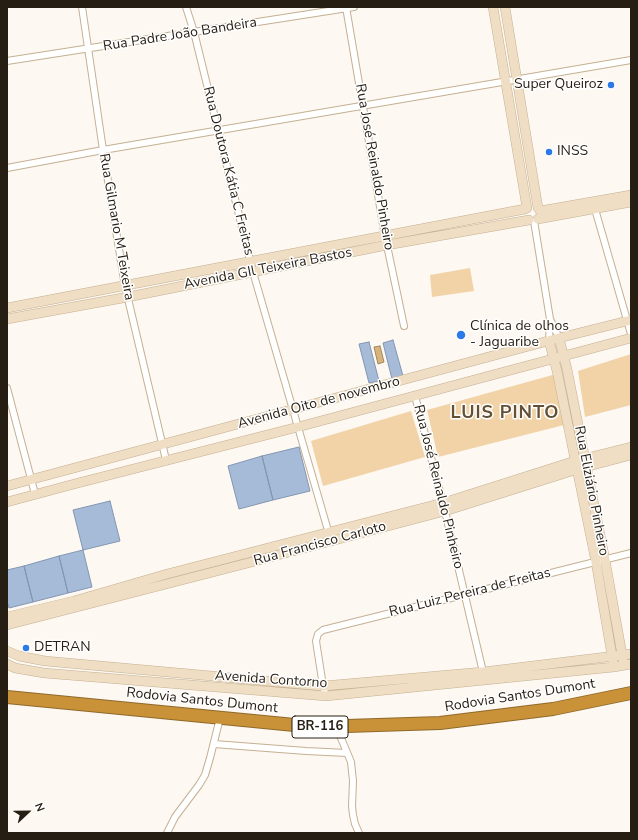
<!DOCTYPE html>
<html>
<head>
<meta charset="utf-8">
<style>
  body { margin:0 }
  #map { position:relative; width:638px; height:840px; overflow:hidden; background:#fdf8f2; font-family:"Nunito Sans",sans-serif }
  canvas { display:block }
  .frame { position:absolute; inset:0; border:8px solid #261e13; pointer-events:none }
  .north { position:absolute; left:8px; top:792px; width:40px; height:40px; -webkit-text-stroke:3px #fff; paint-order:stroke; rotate:68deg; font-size:11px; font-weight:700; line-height:16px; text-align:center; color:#261e13 }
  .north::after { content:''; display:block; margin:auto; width:14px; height:18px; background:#261e13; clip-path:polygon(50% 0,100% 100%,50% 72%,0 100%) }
</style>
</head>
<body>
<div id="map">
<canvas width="638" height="840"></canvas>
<div class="frame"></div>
<div class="north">N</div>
</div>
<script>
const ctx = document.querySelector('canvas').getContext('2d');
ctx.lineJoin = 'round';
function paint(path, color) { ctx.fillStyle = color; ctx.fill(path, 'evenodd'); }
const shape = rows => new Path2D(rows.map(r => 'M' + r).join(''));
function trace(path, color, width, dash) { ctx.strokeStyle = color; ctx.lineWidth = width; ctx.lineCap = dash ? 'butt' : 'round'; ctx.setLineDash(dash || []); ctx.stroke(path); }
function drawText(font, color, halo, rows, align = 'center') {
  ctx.font = font + ' "Nunito Sans",sans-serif'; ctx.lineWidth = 3; ctx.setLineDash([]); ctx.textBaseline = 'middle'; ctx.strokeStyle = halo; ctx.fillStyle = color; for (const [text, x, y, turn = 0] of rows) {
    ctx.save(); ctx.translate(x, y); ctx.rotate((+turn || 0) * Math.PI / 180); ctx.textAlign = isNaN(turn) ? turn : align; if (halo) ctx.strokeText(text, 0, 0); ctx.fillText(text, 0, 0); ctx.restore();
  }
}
paint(shape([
  [470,268,474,291,432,297,430,275],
  [631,354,631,405,585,417,578,371],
  [556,374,564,425,438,457,427,410],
  [411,411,425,457,323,486,311,441]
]), '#f1d3a7');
const water = shape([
  [380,346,384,362,378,364,374,347,380,346]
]);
paint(water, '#d7b37e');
trace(water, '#a2865e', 1);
const building = shape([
  [393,340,403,376,392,379,383,343,393,340],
  [369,342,379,381,369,383,359,344,369,342],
  [299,447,310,491,273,500,262,456,299,447],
  [262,456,273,500,239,509,228,466,262,456],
  [110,501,120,541,83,550,73,510,110,501],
  [83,550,92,587,68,593,59,556,83,550],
  [59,556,68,593,33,602,24,566,59,556],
  [24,566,33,602,9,608,7,601,7,570,24,566]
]);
paint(building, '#a6bbd8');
trace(building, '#8296b2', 1);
const street = shape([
  [82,7,103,150,125,286,166,460],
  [186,7,194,32,253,272,329,534],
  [346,7,385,236,404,326],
  [7,61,354,7],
  [7,168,103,150,631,60],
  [595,209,631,334],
  [534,221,550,319,549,341],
  [551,321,559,338],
  [7,388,35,494],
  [415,396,445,511,483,672],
  [326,696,323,686,316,641,318,634,323,630,631,553],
  [336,726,351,762,353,781,352,806,353,815,355,824,359,833],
  [214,744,306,751,347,753],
  [167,833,175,817,199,785,205,775,210,758,220,718]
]);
const secondary = shape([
  [493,7,527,208],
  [505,7,538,208],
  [540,211,631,195],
  [538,219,631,202],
  [7,308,525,209],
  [7,319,128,297,387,245,529,220],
  [559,338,567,369,605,560,623,660],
  [549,341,557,371,596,562,613,662],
  [7,486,559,338,631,320],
  [7,502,78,483,298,427,631,338],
  [7,617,74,601,167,574,446,502,575,461,631,447],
  [7,625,248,563,445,511,578,469,631,455],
  [7,651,19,656,45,661,323,686,483,672,631,654],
  [7,664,15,668,44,673,326,696,614,667,631,664]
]);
const highway = shape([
  [7,697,315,727,440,723,553,709,631,693]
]);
trace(street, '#c5b092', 8);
trace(secondary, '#c5b092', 10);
trace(highway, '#90692b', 14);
trace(street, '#fff', 6);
trace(secondary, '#efdec3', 9);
trace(highway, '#c99238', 12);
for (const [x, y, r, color] of [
  [611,85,4,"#2d7ae6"],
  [549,152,4,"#2d7ae6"],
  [461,335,5,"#2d7ae6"],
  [26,648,4,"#2d7ae6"]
]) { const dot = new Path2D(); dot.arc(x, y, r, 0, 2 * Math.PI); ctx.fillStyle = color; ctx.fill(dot); trace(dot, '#fff', 1.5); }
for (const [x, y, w] of [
  [320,727,56]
]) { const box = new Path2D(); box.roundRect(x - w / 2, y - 11, w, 22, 3); ctx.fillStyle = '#fff'; ctx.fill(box); trace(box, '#261e13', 1); }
drawText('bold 13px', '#261e13', null, [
  ["BR-116",320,727]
]);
drawText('14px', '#261e13', '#fff', [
  ["Rua Padre João Bandeira",180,35,-9],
  ["Rua José Reinaldo Pinheiro",374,167,80],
  ["Rua Doutora Kátia C Freitas",228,171,76],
  ["Rua Gilmario M Teixeira",116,227,80],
  ["Avenida GIl Teixeira Bastos",268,269,-11],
  ["Avenida Oito de novembro",319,403,-15],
  ["Rua José Reinaldo Pinheiro",438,487,76],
  ["Rua Eliziário Pinheiro",591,491,79],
  ["Rua Francisco Carloto",320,544,-15],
  ["Rua Luiz Pereira de Freitas",470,593,-14],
  ["Avenida Contorno",271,680,4],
  ["Rodovia Santos Dumont",520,696,-9],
  ["Rodovia Santos Dumont",202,701,6]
]);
drawText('14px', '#261e13', '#fff', [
  ["Super Queiroz",603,85,"right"],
  ["INSS",557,152],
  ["Clínica de olhos",470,327],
  ["- Jaguaribe",470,343],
  ["DETRAN",34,648]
], 'left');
ctx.letterSpacing = '1px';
drawText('bold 18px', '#635035', '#fff', [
  ["LUIS PINTO",505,414]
]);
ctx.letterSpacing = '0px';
</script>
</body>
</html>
